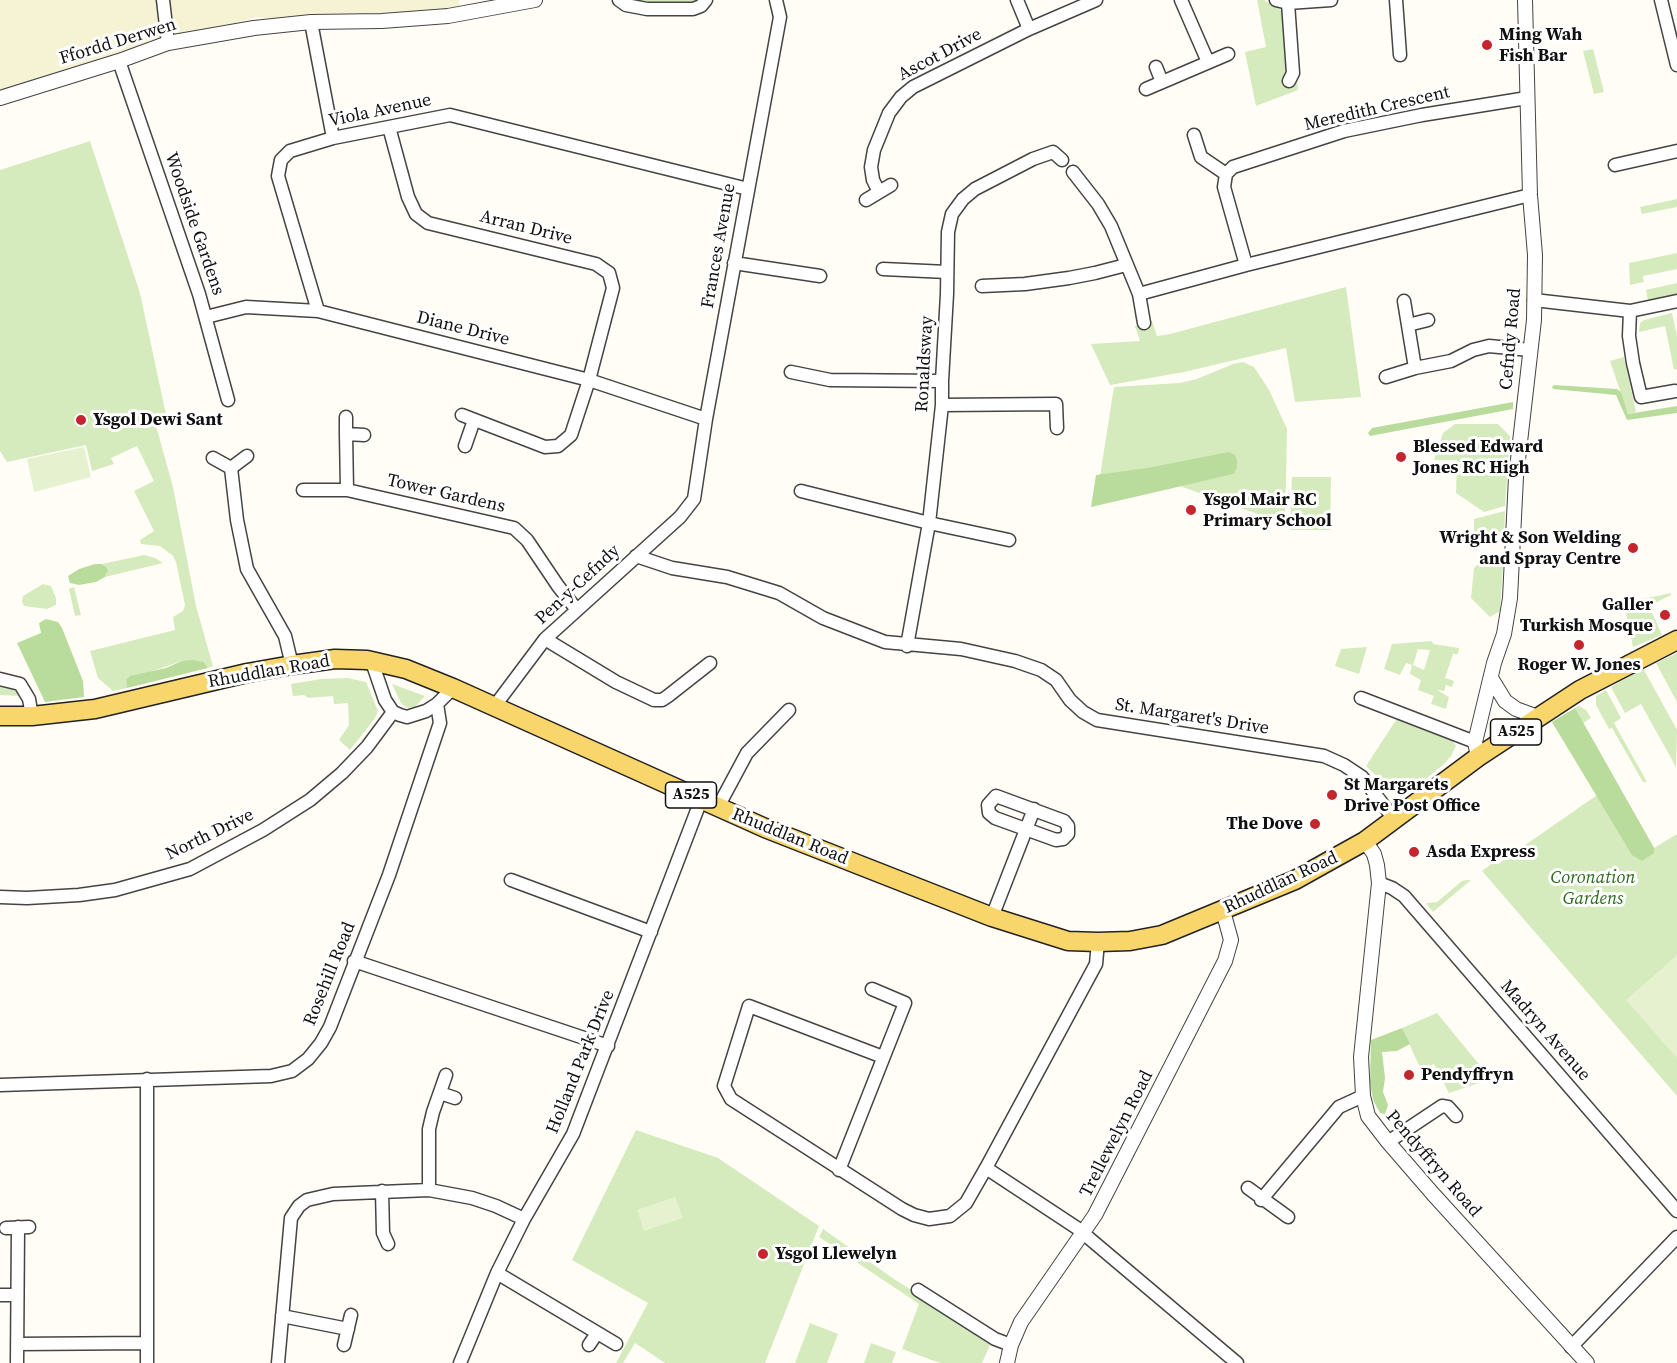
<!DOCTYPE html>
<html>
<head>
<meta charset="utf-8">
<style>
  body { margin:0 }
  canvas { display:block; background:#fffdf5 }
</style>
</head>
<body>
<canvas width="1677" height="1363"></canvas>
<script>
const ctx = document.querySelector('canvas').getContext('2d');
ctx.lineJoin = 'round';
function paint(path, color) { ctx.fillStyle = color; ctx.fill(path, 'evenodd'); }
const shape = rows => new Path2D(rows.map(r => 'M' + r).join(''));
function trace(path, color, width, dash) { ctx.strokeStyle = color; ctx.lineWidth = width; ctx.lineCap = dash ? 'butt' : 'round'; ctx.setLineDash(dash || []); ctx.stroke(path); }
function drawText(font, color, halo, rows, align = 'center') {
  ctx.font = font + ' "Source Serif 4",serif'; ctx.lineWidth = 6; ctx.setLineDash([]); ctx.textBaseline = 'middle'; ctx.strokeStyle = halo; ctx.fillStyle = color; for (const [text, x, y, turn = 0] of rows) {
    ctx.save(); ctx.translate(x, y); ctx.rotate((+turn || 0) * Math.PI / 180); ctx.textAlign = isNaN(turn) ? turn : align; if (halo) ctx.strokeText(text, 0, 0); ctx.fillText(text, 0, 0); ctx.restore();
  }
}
paint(shape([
  [0,0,459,0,460,13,311,22,256,17,168,43,119,61,23,82,0,89]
]), '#f6f3d4');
paint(shape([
  [637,0,698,0,690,5,680,5,636,2],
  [1257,0,1264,0,1284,12,1290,85,1297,80,1298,90,1256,106,1245,52,1266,47],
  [1593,49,1604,92,1594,94,1583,51],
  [90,141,140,293,167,419,155,422,173,487,196,606,213,666,208,668,204,662,182,661,126,680,127,688,113,691,98,678,90,651,175,630,173,617,183,611,185,605,176,562,173,556,160,546,141,544,140,540,154,531,134,491,154,481,137,446,111,458,114,464,92,471,86,445,7,462,0,451,0,170],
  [1677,199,1677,207,1642,214,1640,207],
  [1677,253,1677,269,1643,276,1644,282,1630,285,1629,263],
  [1677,283,1677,294,1648,301,1646,290],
  [1346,287,1361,397,1295,402,1286,348,1184,372,1110,385,1091,344,1140,341,1135,326,1152,321,1157,336,1170,334],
  [1672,313,1677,336,1677,369,1674,370,1665,326,1639,332,1640,323,1644,320],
  [1624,357,1636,412,1628,414,1610,361],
  [1243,362,1254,367,1269,390,1287,429,1285,524,1180,486,1234,474,1147,468,1100,476,1114,387,1180,383,1197,379,1233,364],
  [1455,424,1498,424,1510,436,1505,506,1484,512,1456,493,1457,460,1434,460,1443,433],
  [1292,477,1331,477,1330,530,1290,530],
  [1505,511,1504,535,1492,541,1474,540,1474,519],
  [1491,552,1503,564,1500,611,1490,617,1471,598,1474,568],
  [144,555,155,558,163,563,105,577,107,574,106,567,102,564],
  [43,584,51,586,56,598,56,605,47,609,24,606,22,601,23,596],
  [74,587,81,615,75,616,69,589],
  [1671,593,1671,595,1649,606,1662,635,1633,647,1624,603],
  [1432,641,1433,644,1459,648,1458,654,1453,654,1445,678,1454,681,1452,687,1446,685,1444,691,1437,690,1449,697,1446,709,1431,704,1434,696,1418,690,1421,680,1410,674,1412,665,1406,663,1400,675,1384,669,1392,644],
  [1418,649,1430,650,1424,670,1413,665],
  [1367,647,1359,674,1335,666,1341,649],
  [1677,653,1677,702,1656,663],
  [1643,668,1677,730,1676,767,1641,704,1625,713,1611,687],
  [348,678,366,682,378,711,375,718,350,750,339,740,349,725,348,703,334,704,333,696,308,698,304,695,293,696,291,684,321,679],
  [0,683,14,685,21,696,0,695],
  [392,684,425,696,415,707,407,708,401,703],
  [1606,690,1621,718,1614,723,1647,782,1643,782,1612,728,1609,729,1596,705,1596,696],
  [1579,706,1586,710,1591,718,1583,723,1654,848,1677,834,1677,1096,1482,871,1495,861,1498,864,1597,795,1552,722],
  [1398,717,1450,737,1456,746,1451,756,1444,764,1410,792,1394,792,1366,766],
  [1467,880,1471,880,1433,912,1426,903,1437,902,1462,881],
  [1437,1013,1491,1079,1449,1093,1434,1064,1421,1070,1402,1028],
  [636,1130,718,1158,819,1226,765,1363,665,1363,635,1343,623,1363,616,1363,648,1303,572,1260],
  [823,1229,894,1279,987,1338,990,1345,982,1363,940,1363,902,1349,919,1304,819,1237],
  [810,1323,838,1334,827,1363,795,1363],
  [871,1343,896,1352,892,1363,864,1363]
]), '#d5ebbd');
paint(shape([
  [1554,385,1617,389,1621,392,1628,414,1677,406,1677,413,1627,420,1616,395,1553,389,1552,387],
  [1513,402,1513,409,1370,436,1368,433,1372,428],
  [1229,452,1235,455,1237,461,1237,467,1234,474,1091,507,1096,475,1147,468],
  [95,564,102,564,106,567,108,571,105,577,96,582,79,585,70,583,68,576,79,569],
  [46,619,58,622,62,628,83,681,84,697,45,702,17,643,41,633,39,623],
  [192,660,204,662,208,668,127,688,126,680,130,676,166,668,182,661],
  [1575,708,1654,848,1654,853,1642,861,1632,855,1552,722],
  [1402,1028,1410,1044,1397,1051,1382,1052,1385,1078,1383,1092,1388,1105,1385,1114,1380,1113,1373,1100,1370,1082,1371,1040]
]), '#b9dc9c');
paint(shape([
  [84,447,91,477,34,492,27,459],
  [1677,955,1677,1058,1626,1000],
  [675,1197,683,1218,644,1231,637,1210]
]), '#e6f2cf');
const minor = shape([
  [163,0,168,43],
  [619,0,626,5,647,9,693,9,701,6,706,0],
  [1181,0,1208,62],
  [1276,0,1288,3,1331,0],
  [1396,0,1400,55],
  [1661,0,1677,65],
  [1288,3,1293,73,1289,81],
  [311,22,333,138],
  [1029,29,1096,0],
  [119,61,199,294,228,400],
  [1156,67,1162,82],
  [1146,89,1228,54],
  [389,127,408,197,416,214,428,223,596,264,609,273,613,288,589,380,571,435,558,446,545,447,462,415],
  [1194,135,1201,157,1226,174],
  [1615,165,1677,151],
  [1073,172,1098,204,1111,226,1139,294,1144,323],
  [879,192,873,180,871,167,874,150,889,113,901,97,913,87,1029,29,1017,0],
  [866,200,891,185],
  [734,263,820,276],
  [1246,265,1224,187,1226,174,1233,167,1344,131,1422,115,1527,98],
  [883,269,947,272],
  [982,286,1025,284,1069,278,1095,273,1126,265],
  [1139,294,1246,265,1530,195],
  [1534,300,1630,311,1677,301],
  [1404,301,1415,368],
  [318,311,278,176,281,160,290,151,333,138,450,115,748,189],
  [1630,311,1629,336,1633,363,1641,397,1675,391],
  [206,317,246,307,318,311,589,380,706,419],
  [1408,325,1428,320],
  [791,372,830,380,942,381],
  [1386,377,1415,368,1451,361,1473,350,1489,346,1530,350],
  [942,405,1056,404,1057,428],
  [346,417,346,434],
  [465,446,474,420],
  [213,458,231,468,247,456],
  [231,468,237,520,247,569,285,636,292,665],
  [303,490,347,490,514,528,527,540,558,586,577,610],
  [347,490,346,434,364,435],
  [801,491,929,523,1009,540],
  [636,556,672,568,727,577,779,593,823,618,885,642,961,649,1015,661,1041,670,1056,680,1070,700,1083,712,1097,720,1324,756,1344,765,1362,777,1394,819],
  [545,639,616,682,654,700,662,700,668,696,710,663],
  [907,646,929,523,942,405,942,381,947,294,948,232,952,214,963,199,975,189,1033,159,1053,152,1062,160],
  [372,662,385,700,393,712,400,715,407,717,426,711,437,704,453,688],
  [0,679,20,684,29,699,32,716],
  [1361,698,1475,742],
  [494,707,545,639,680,517,694,499,706,419,780,17,776,0],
  [996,796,1064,821,1068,826,1068,834,1063,839,1056,840,995,818,989,813,988,805,996,796],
  [718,807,747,753,789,710],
  [511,880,651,932],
  [1379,883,1392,888,1404,896,1677,1211],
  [0,897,27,898,79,895,115,890,190,869,263,830,310,800,342,773,367,747,393,712],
  [992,917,1034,809],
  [354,961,608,1046],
  [883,1057,749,1006,724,1086,731,1099,902,1209,914,1215,929,1219,950,1216,966,1203,986,1168,1096,964,1098,942],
  [0,1085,271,1076,292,1071,308,1059,321,1043,330,1027,389,875,440,723,437,704],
  [440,1093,455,1098],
  [1388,1142,1442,1106,1448,1107,1456,1116],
  [986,1168,1077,1228,1237,1363],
  [839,1170,905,1003,872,989],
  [1248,1188,1288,1217],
  [429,1190,429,1129,433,1112,446,1075],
  [382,1191,383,1233,388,1244],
  [1261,1200,1339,1107,1363,1096],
  [6,1228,29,1227],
  [497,1273,616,1344],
  [918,1290,995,1339,1011,1345],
  [0,1295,17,1295],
  [282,1316,348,1329],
  [17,1344,147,1343],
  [344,1345,351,1315],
  [589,1345,597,1333],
  [1571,1347,1677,1237],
  [17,1363,18,1227],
  [147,1363,147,1079],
  [278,1363,291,1218,299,1206,307,1200,333,1194,429,1190,472,1198,496,1206,524,1219],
  [460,1363,497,1273,524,1219,573,1134,701,800]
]);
const tertiary = shape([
  [0,98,119,61,168,43,254,28,311,22,382,21,448,16,535,0],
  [1491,678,1505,701,1516,709,1538,717],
  [1478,757,1475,742,1494,663,1504,634,1510,598,1516,477,1534,320,1535,255,1530,195,1525,0],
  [1365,841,1374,854,1377,865,1379,883,1361,1057,1363,1096,1368,1116,1388,1142,1433,1194,1587,1363],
  [1007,1363,1011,1345,1021,1322,1095,1215,1225,961,1231,940,1223,911]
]);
const primary = shape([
  [0,716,32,716,95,709,247,673,292,665,335,659,367,660,406,669,453,688,765,828,992,917,1068,941,1098,942,1130,941,1162,935,1295,880,1365,841,1478,757,1580,690,1677,640]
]);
trace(minor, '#444', 15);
trace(tertiary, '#444', 16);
trace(primary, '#222', 21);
trace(minor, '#fff', 12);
trace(tertiary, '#fff', 14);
trace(primary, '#f9d66b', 18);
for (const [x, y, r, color] of [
  [1487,45,6,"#c4262e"],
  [81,420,6,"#c4262e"],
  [1401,457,6,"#c4262e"],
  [1191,510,6,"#c4262e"],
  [1633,548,6,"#c4262e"],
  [1665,615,6,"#c4262e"],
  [1579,645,6,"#c4262e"],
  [1332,795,6,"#c4262e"],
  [1315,824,6,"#c4262e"],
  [1414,852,6,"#c4262e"],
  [1409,1075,6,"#c4262e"],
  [763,1254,6,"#c4262e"]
]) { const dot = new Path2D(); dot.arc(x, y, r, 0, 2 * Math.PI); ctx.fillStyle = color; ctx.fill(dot); trace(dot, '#fff', 2); }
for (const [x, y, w] of [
  [1516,732,51],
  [691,795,51]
]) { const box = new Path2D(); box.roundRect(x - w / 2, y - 13, w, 26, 4.5); ctx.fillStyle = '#fff'; ctx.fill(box); trace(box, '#111', 1.5); }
drawText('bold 16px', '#111', null, [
  ["A525",1516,732],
  ["A525",691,795]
]);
drawText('bold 18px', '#111', '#fff', [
  ["Ming Wah",1499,35],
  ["Fish Bar",1499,56],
  ["Ysgol Dewi Sant",93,420],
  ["Blessed Edward",1413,447],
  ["Jones RC High",1413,468],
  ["Ysgol Mair RC",1203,500],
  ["Primary School",1203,521],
  ["Wright & Son Welding",1621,538,"right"],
  ["and Spray Centre",1621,559,"right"],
  ["Galler",1653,605,"right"],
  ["Turkish Mosque",1653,626,"right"],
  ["Roger W. Jones",1579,665,"center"],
  ["St Margarets",1344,785],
  ["Drive Post Office",1344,806],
  ["The Dove",1303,824,"right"],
  ["Asda Express",1426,852],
  ["Pendyffryn",1421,1075],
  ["Ysgol Llewelyn",775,1254]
], 'left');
drawText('18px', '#111', '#fff', [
  ["Ffordd Derwen",118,42,-17],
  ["Ascot Drive",940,55,-28],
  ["Meredith Crescent",1377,109,-13],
  ["Viola Avenue",380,111,-12],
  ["Woodside Gardens",194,224,71],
  ["Arran Drive",526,228,14],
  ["Frances Avenue",719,246,-80],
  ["Diane Drive",463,329,14],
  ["Cefndy Road",1511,339,-85],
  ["Ronaldsway",925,364,-87],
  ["Tower Gardens",446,494,13],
  ["Pen-y-Cefndy",578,585,-43],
  ["Rhuddlan Road",269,672,-10],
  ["St. Margaret's Drive",1192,717,9],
  ["North Drive",210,835,-26],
  ["Rhuddlan Road",790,837,22],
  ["Rhuddlan Road",1281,883,-25],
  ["Rosehill Road",330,974,-68],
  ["Madryn Avenue",1545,1031,49],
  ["Holland Park Drive",581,1062,-68],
  ["Trellewelyn Road",1117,1134,-63],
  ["Pendyffryn Road",1433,1164,49]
]);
drawText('italic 18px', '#2f6b1f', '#fff', [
  ["Coronation",1593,878],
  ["Gardens",1593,899]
]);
</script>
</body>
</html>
